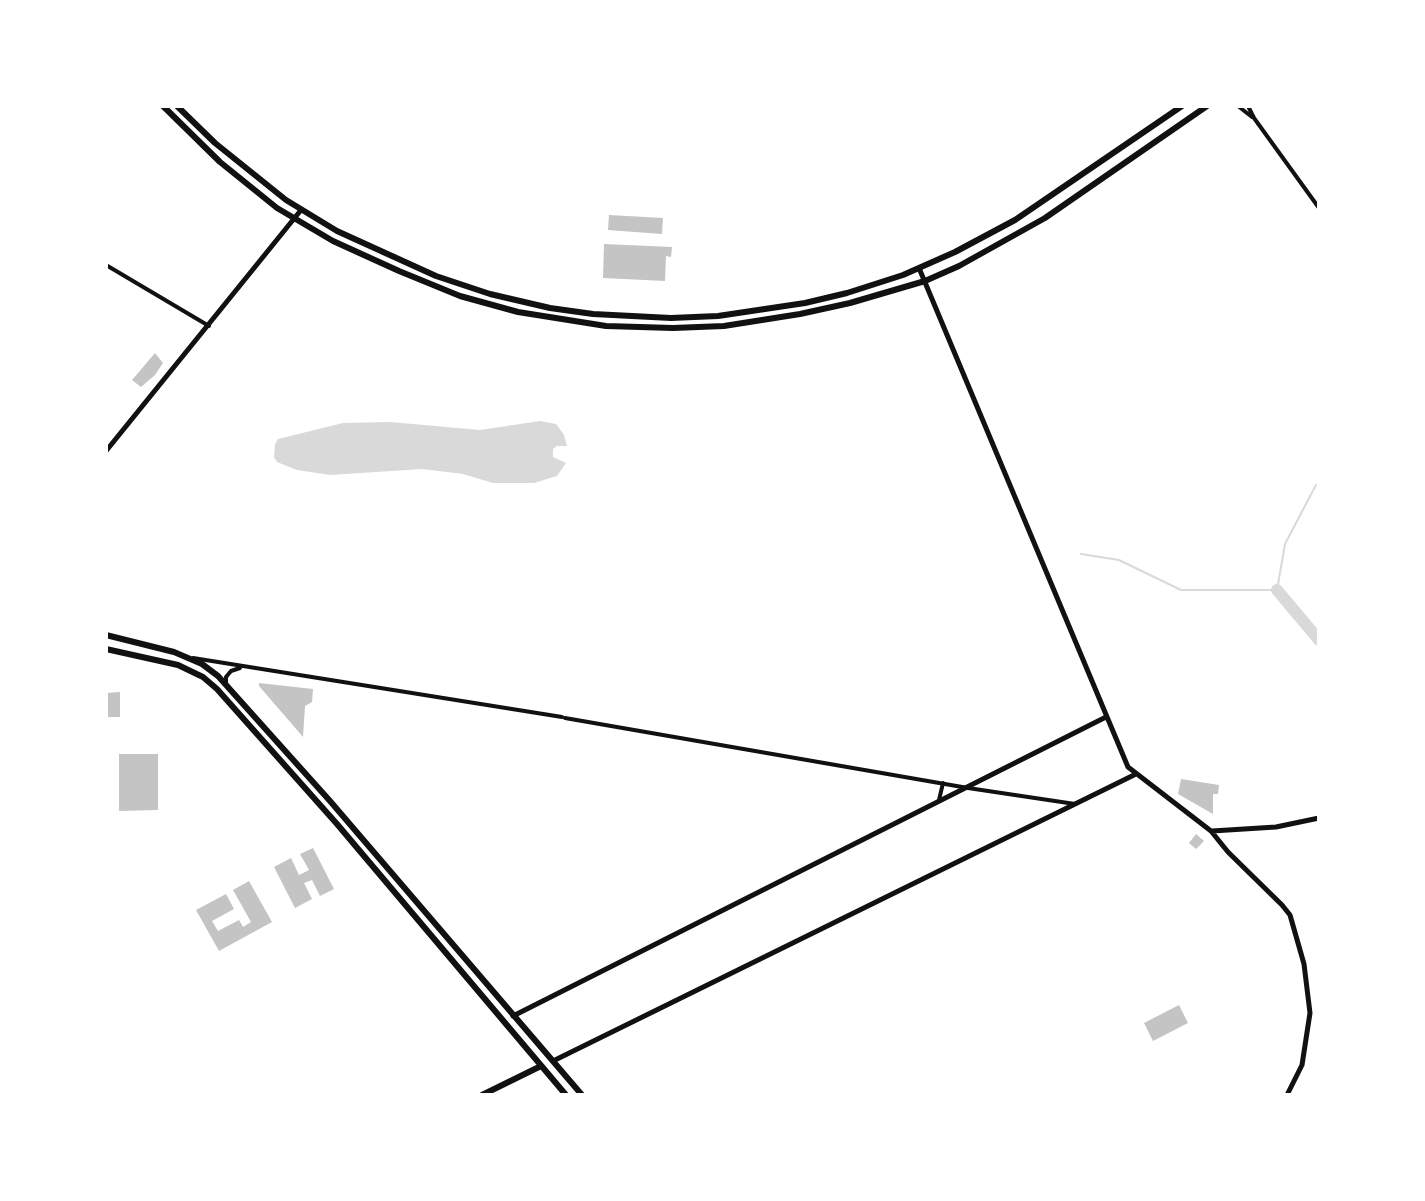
<!DOCTYPE html>
<html>
<head>
<meta charset="utf-8">
<style>
  body { margin:0 }
  #map { position:relative; width:1425px; height:1201px; overflow:hidden; background:#fff; font-family:Barlow,sans-serif }
  canvas { display:block }
  .frame { position:absolute; inset:0; border:108px solid #fff; pointer-events:none }
</style>
</head>
<body>
<div id="map">
<canvas width="1425" height="1201"></canvas>
<div class="frame"></div>
</div>
<script>
const ctx = document.querySelector('canvas').getContext('2d');
ctx.lineJoin = 'round';
function paint(path, color) { ctx.fillStyle = color; ctx.fill(path, 'evenodd'); }
const shape = rows => new Path2D(rows.map(r => 'M' + r).join(''));
function trace(path, color, width, dash) { ctx.strokeStyle = color; ctx.lineWidth = width; ctx.lineCap = dash ? 'butt' : 'round'; ctx.setLineDash(dash || []); ctx.stroke(path); }
paint(shape([
  [540,421,556,424,564,435,567,446,557,446,553,449,553,457,566,463,557,476,534,483,493,483,463,474,422,469,330,475,297,470,277,462,274,457,275,444,278,439,343,423,390,422,480,430]
]), '#d9d9d9');
trace(shape([
  [1081,554,1119,560,1181,590,1277,590,1285,544,1316,485]
]), '#d9d9d9', 2);
trace(shape([
  [1277,590,1319,640]
]), '#d9d9d9', 12);
paint(shape([
  [609,215,663,218,662,234,608,230],
  [604,244,672,247,671,257,666,256,665,281,603,278],
  [155,353,163,363,155,375,141,387,132,380],
  [259,683,313,689,312,702,305,706,303,737,259,686],
  [120,692,120,717,106,717,106,693],
  [119,754,158,754,158,810,119,811],
  [1181,779,1219,785,1218,794,1213,794,1213,814,1178,794],
  [1196,834,1204,841,1196,849,1189,843],
  [313,848,334,889,320,896,312,880,304,883,312,899,295,908,274,867,291,858,299,875,309,870,300,854],
  [249,881,272,922,219,951,196,910,226,894,234,909,212,921,218,931,239,920,243,927,251,922,233,890],
  [1179,1005,1188,1023,1153,1041,1144,1023]
]), '#c4c4c4');
trace(shape([
  [1238,106,1252,117],
  [1248,106,1254,118,1319,208],
  [106,265,209,326],
  [193,658,562,717],
  [226,683,226,677,231,671,240,668],
  [565,718,968,788,1075,804],
  [939,800,943,783]
]), '#111', 4);
trace(shape([
  [919,268,1128,767,1211,831,1228,852,1282,905,1290,915,1304,964,1310,1013,1302,1065,1287,1095],
  [106,451,301,210],
  [1212,831,1276,827,1319,818],
  [513,1016,1106,717],
  [553,1061,1136,774]
]), '#111', 5);
trace(shape([
  [163,106,220,162,277,208,333,241,399,271,460,296,518,312,606,326,673,328,724,326,800,314,850,303,925,281,959,266,1045,218,1207,106],
  [177,106,215,143,286,200,337,231,436,276,490,294,550,308,593,314,671,318,718,316,805,303,847,293,903,275,955,252,1015,220,1182,106],
  [106,635,174,652,202,664,218,676,330,801,582,1095],
  [106,649,178,665,203,677,217,689,337,824,566,1095],
  [482,1095,541,1066]
]), '#111', 6);
</script>
</body>
</html>
